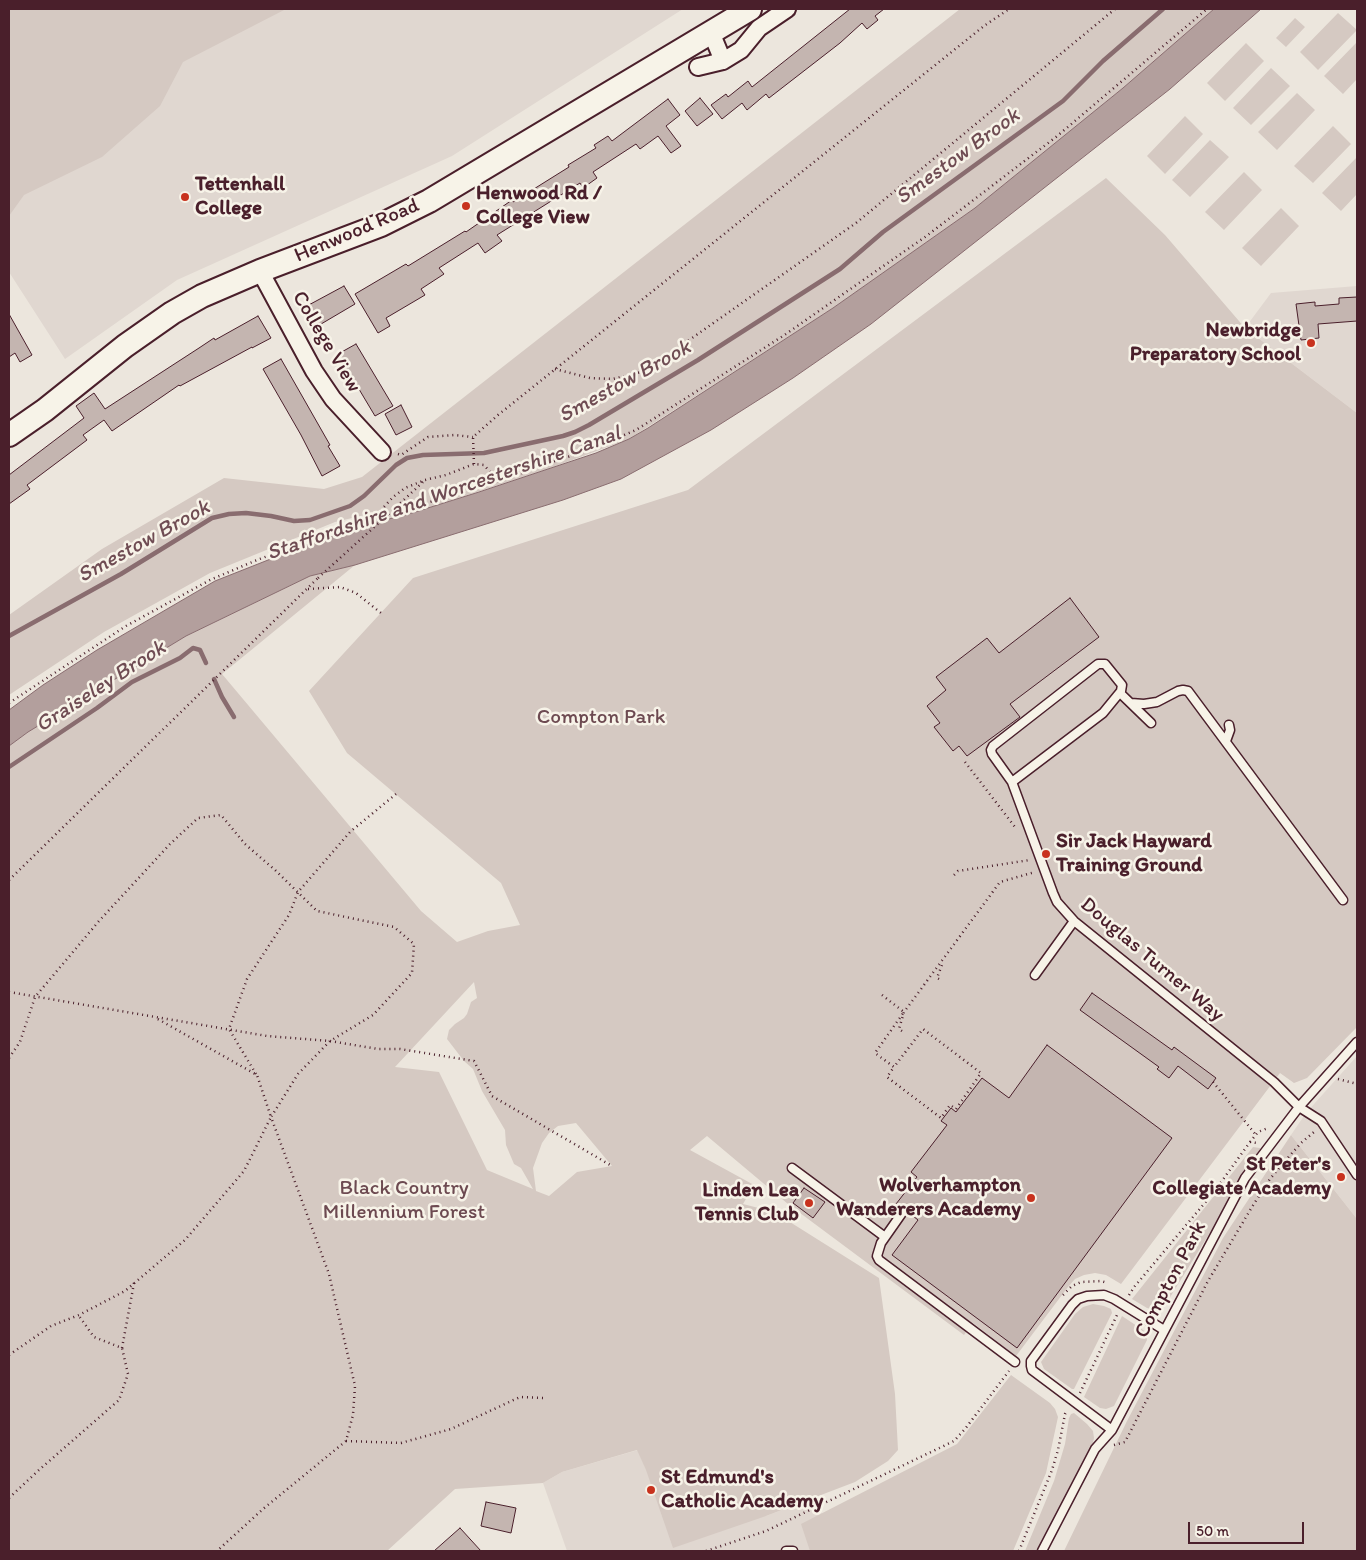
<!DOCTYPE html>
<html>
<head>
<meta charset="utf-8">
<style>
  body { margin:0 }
  #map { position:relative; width:1366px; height:1560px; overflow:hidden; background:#ece6dd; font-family:Itim,sans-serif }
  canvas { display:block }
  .frame { position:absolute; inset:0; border:10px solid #4a1f2b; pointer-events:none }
  .scale { position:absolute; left:1188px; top:1522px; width:116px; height:22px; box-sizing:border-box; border:2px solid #4a1f2b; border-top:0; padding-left:6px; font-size:15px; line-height:18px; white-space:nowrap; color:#4a1f2b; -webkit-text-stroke:4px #f7f3e8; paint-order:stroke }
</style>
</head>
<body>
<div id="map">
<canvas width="1366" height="1560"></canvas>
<div class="frame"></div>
<div class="scale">50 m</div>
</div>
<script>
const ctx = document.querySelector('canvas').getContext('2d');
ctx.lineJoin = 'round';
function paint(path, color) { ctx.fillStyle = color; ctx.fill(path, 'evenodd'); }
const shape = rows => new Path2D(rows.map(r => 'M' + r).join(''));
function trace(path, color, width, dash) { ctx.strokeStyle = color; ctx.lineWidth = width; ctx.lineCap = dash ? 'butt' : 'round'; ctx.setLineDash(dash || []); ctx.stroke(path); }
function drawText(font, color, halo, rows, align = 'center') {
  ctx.font = font + ' Itim,sans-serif'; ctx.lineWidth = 5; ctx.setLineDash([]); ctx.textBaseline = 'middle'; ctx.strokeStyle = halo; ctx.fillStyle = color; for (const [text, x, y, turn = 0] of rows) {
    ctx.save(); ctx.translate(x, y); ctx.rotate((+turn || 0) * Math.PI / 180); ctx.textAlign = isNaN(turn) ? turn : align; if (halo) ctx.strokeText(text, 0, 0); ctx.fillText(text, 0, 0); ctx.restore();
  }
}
paint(shape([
  [9,9,683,9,452,156,177,280,65,359,9,272],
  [1357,286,1357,413,1245,328,1271,293],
  [1357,1056,1357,1219,1291,1135,1306,1113],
  [638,1450,646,1469,766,1516,816,1497,835,1551,567,1551,543,1483,562,1472]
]), '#e0d7d0');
paint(shape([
  [9,9,286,9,183,62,160,106,102,157,24,195,9,216],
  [960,9,1214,9,1123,88,975,208,833,308,629,439,545,470,412,513,366,525,365,515,335,522,210,573,104,632,9,695,9,615,102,549,224,478,324,489,362,477],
  [1338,13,1357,30,1318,70,1300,52],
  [1295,18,1305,27,1286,47,1276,38],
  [1357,42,1357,79,1343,94,1324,76],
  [1246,43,1264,61,1225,101,1207,83],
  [1271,68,1290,86,1251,125,1233,108],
  [1297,93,1315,110,1277,150,1258,132],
  [1185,116,1203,134,1165,174,1147,156],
  [1333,126,1351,144,1313,183,1294,166],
  [1210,140,1229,157,1190,197,1172,180],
  [1357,157,1357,194,1341,211,1322,193],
  [1244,172,1262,190,1224,230,1205,212],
  [1106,178,1165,235,1245,328,1357,413,1357,1027,1307,1078,1294,1083,1280,1073,1121,1284,1106,1275,1095,1273,1084,1275,1075,1279,1068,1287,1016,1356,973,1323,964,1335,788,1204,707,1136,690,1150,754,1185,743,1204,774,1212,879,1278,895,1394,898,1450,888,1461,855,1482,766,1516,673,1548,646,1470,637,1450,562,1472,543,1483,455,1489,387,1551,9,1551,9,746,28,732,186,636,310,576,355,565,222,674,421,911,457,942,488,931,520,925,501,883,347,753,309,691,413,578,688,490],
  [474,982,477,998,471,1002,467,1014,464,1018,455,1024,449,1030,447,1039,464,1061,473,1069,482,1091,505,1130,506,1145,514,1164,521,1168,533,1189,487,1170,439,1072,395,1067],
  [576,1123,612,1166,577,1172,549,1196,536,1191,533,1168,542,1143,549,1133,558,1126],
  [1281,208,1299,226,1261,266,1242,248],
  [1291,1135,1357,1219,1357,1551,1064,1551,1127,1421,1223,1238],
  [1253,1147,1260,1148,1261,1151,1241,1176,1214,1226,1164,1307,1157,1310,1147,1308,1132,1299],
  [1093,1304,1104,1306,1111,1309,1112,1313,1074,1389,1072,1389,1044,1369,1041,1362,1075,1314,1083,1307],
  [1122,1316,1143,1330,1146,1333,1147,1340,1114,1406,1106,1409,1100,1408,1084,1397],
  [1011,1375,1050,1403,1055,1409,1058,1417,1046,1473,1013,1551,810,1551,801,1524,957,1444],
  [1074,1413,1087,1424,1093,1431,1094,1438,1091,1452,1083,1471,1066,1496,1038,1551,1025,1551,1054,1481,1065,1444,1069,1418,1071,1414]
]), '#d5c9c2');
const water = shape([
  [1214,9,1261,9,1170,89,871,324,793,378,711,430,621,479,563,500,355,565,310,576,186,636,28,732,9,746,9,710,43,685,97,650,215,581,301,547,366,525,412,513,479,492,596,453,629,439,648,428,833,308,975,208,1123,88,1214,9]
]);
paint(water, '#b39f9d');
trace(water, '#896c6f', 1);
trace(shape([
  [9,636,121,574,212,518,229,514,246,513,271,516,294,521,310,520,350,506,364,496,396,465,407,458,423,455,484,453,563,436,575,432,589,425,698,360,840,269,883,232,1063,101,1103,61,1163,9],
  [214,679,222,697,234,717],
  [9,767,97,708,132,682,180,658,193,648,200,650,206,663]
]), '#896c6f', 4.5);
const building = shape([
  [850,9,884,9,875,16,878,20,867,29,862,23,840,43,769,98,766,94,747,110,742,103,722,119,711,105,726,94,728,97,748,81,752,87,850,9],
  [700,98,713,114,697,126,685,111,700,98],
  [668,99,680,115,666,126,681,146,671,153,658,136,640,149,636,144,593,172,597,178,583,188,580,183,497,235,502,241,485,253,478,243,439,268,444,274,421,289,425,295,386,318,390,326,378,333,355,294,406,264,408,266,465,231,466,232,512,200,513,202,569,167,568,165,596,148,594,145,608,136,612,141,668,99],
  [344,286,355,304,316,327,305,307,344,286],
  [1357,297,1357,321,1318,324,1319,338,1301,340,1296,304,1315,302,1315,306,1339,304,1339,298,1357,297],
  [9,314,32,355,20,362,15,353,9,357,9,314],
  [258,316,271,338,252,348,252,347,180,386,179,385,112,431,104,420,83,435,87,440,27,485,30,489,9,504,9,475,84,418,76,406,94,393,105,409,199,348,214,338,215,340,258,316],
  [356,344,393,406,375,416,338,354,356,344],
  [281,359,330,445,328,446,340,466,322,476,301,435,263,369,281,359],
  [401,405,412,427,396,435,385,414,401,405],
  [1070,598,1099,637,1010,704,1020,717,967,756,959,746,953,751,934,727,940,723,927,706,946,690,936,677,987,638,999,653,1070,598],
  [1092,993,1172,1050,1174,1047,1216,1078,1208,1089,1178,1066,1169,1078,1157,1069,1159,1067,1080,1010,1092,993],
  [1047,1045,1172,1138,1017,1348,892,1255,918,1220,908,1212,906,1209,896,1204,917,1177,911,1172,947,1125,941,1121,951,1108,956,1112,982,1078,1009,1098,1047,1045],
  [804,1188,825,1202,813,1218,793,1203,804,1188],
  [486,1502,516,1508,511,1533,481,1526,486,1502],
  [460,1528,481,1551,434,1551,460,1528]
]);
paint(building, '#c4b5b0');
trace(building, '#4a1f2b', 1);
const lane = shape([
  [1120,693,1151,723],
  [1131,703,1144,704,1157,702,1178,691,1183,690,1188,691,1343,900],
  [1226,741,1230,730,1229,725],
  [1012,782,1103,713,1121,691,1122,685,1105,664,1098,664,993,746,991,750,992,754,1012,782,1053,893,1057,902,1074,921,1274,1082,1299,1107,1321,1121,1357,1175],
  [1035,975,1074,921],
  [792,1168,885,1237],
  [902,1213,881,1243,877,1256,879,1260,1015,1362],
  [1112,1430,1032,1370,1031,1366,1031,1361,1072,1305,1078,1299,1087,1296,1104,1295,1114,1299,1164,1330],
  [786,1551,793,1551],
  [1042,1551,1095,1449,1112,1430,1245,1178,1299,1107,1357,1042]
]);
const street = shape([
  [711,32,723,61],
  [698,67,723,61,741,50,759,28,787,9],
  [260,271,314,371,333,399,382,452]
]);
const secondary = shape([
  [9,435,45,410,125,346,172,313,202,296,260,271,381,225,429,201,750,9]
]);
trace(lane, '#4a1f2b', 11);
trace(street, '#4a1f2b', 20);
trace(secondary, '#4a1f2b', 26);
trace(shape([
  [555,369,590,378,613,379,645,371,856,223,1115,9],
  [398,454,401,455,428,437,454,435,473,437],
  [474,464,473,437,498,415,984,26,1009,9],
  [393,510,423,482],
  [374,518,393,497,405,488,425,480,446,475,474,464,484,465,491,473,510,477],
  [308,589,340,587,356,593,381,613],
  [9,703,126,626,210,580,257,560,335,531,512,477,543,465,586,451,636,430,783,336,925,237,1056,137,1207,9],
  [965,762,1015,827],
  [954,875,958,871,1030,860],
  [9,880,318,578],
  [939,979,937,978,943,962],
  [9,992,267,1036,330,1041,378,1049,400,1049,474,1061,492,1096,612,1166],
  [882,995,904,1012,875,1053,894,1067,923,1029,981,1073,956,1109,950,1105,941,1118,887,1077,894,1067],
  [902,1031,899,1029,904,1012,1000,882,1035,872],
  [9,1058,20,1042,35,997,99,921,170,844,198,818,221,815,245,844,275,870,317,911,394,927,414,944,412,973,373,1015,330,1041,298,1074,271,1117,329,1274,355,1386,353,1415,346,1441,263,1509,217,1551],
  [256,1074,229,1029,247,979,289,915,298,892,350,832,396,794],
  [1338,1079,1357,1084],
  [1213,1082,1256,1135],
  [1250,1142,1258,1132,1268,1128],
  [1063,1295,1072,1286,1081,1282,1101,1281,1108,1283],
  [1129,1295,1135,1286,1214,1192,1250,1142,1257,1143],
  [122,1348,134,1283],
  [9,1355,51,1326,79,1315,125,1291,185,1240,244,1171,271,1117,257,1075,156,1018],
  [1080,1393,1117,1315],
  [346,1441,401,1443,451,1429,520,1397,543,1398],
  [1114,1445,1125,1442,1208,1281,1252,1207,1270,1179,1285,1161,1301,1143,1314,1132],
  [9,1498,39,1470,119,1400,128,1374,122,1348,94,1337,79,1316],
  [706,1551,766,1531,954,1441,965,1429,1009,1371],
  [1019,1551,1052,1470,1058,1450,1065,1414,1068,1410]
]), '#4a1f2b', 2.5, [1, 4]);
trace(lane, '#f7f3e8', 8);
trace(street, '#f7f3e8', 16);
trace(secondary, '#f7f3e8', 22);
trace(shape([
  [318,578,393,510]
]), '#4a1f2b', 2.5, [1, 4]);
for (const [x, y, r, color] of [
  [185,197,5,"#c8321e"],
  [466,206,5,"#c8321e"],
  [1311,343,5,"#c8321e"],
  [1046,854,5,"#c8321e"],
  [1341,1177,5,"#c8321e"],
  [1031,1198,5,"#c8321e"],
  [809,1203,5,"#c8321e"],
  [651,1490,5,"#c8321e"]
]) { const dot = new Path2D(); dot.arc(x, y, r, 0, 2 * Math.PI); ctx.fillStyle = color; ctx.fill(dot); trace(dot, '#f7f3e8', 2); }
drawText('bold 21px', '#4a1f2b', '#f7f3e8', [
  ["Tettenhall",195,185],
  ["College",195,209],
  ["Henwood Rd /",476,194],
  ["College View",476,218],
  ["Newbridge",1301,331,"right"],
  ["Preparatory School",1301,355,"right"],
  ["Sir Jack Hayward",1056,842],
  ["Training Ground",1056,866],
  ["St Peter's",1331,1165,"right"],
  ["Collegiate Academy",1331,1189,"right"],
  ["Wolverhampton",1021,1186,"right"],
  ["Wanderers Academy",1021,1210,"right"],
  ["Linden Lea",799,1191,"right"],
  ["Tennis Club",799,1215,"right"],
  ["St Edmund's",661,1478],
  ["Catholic Academy",661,1502]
], 'left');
drawText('21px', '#4a1f2b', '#f7f3e8', [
  ["Henwood Road",357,231,-23],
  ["College View",326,342,59],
  ["Douglas Turner Way",1152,960,40],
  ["Compton Park",1171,1280,-62]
]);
drawText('21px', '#6d4a51', '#f7f3e8', [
  ["Compton Park",601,718],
  ["Black Country",404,1189],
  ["Millennium Forest",404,1213]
]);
drawText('italic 22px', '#6f4c53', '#f7f3e8', [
  ["Smestow Brook",958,157,-36],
  ["Smestow Brook",625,382,-29],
  ["Staffordshire and Worcestershire Canal",444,494,-19],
  ["Smestow Brook",144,542,-29],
  ["Graiseley Brook",101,687,-33]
]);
</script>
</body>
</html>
